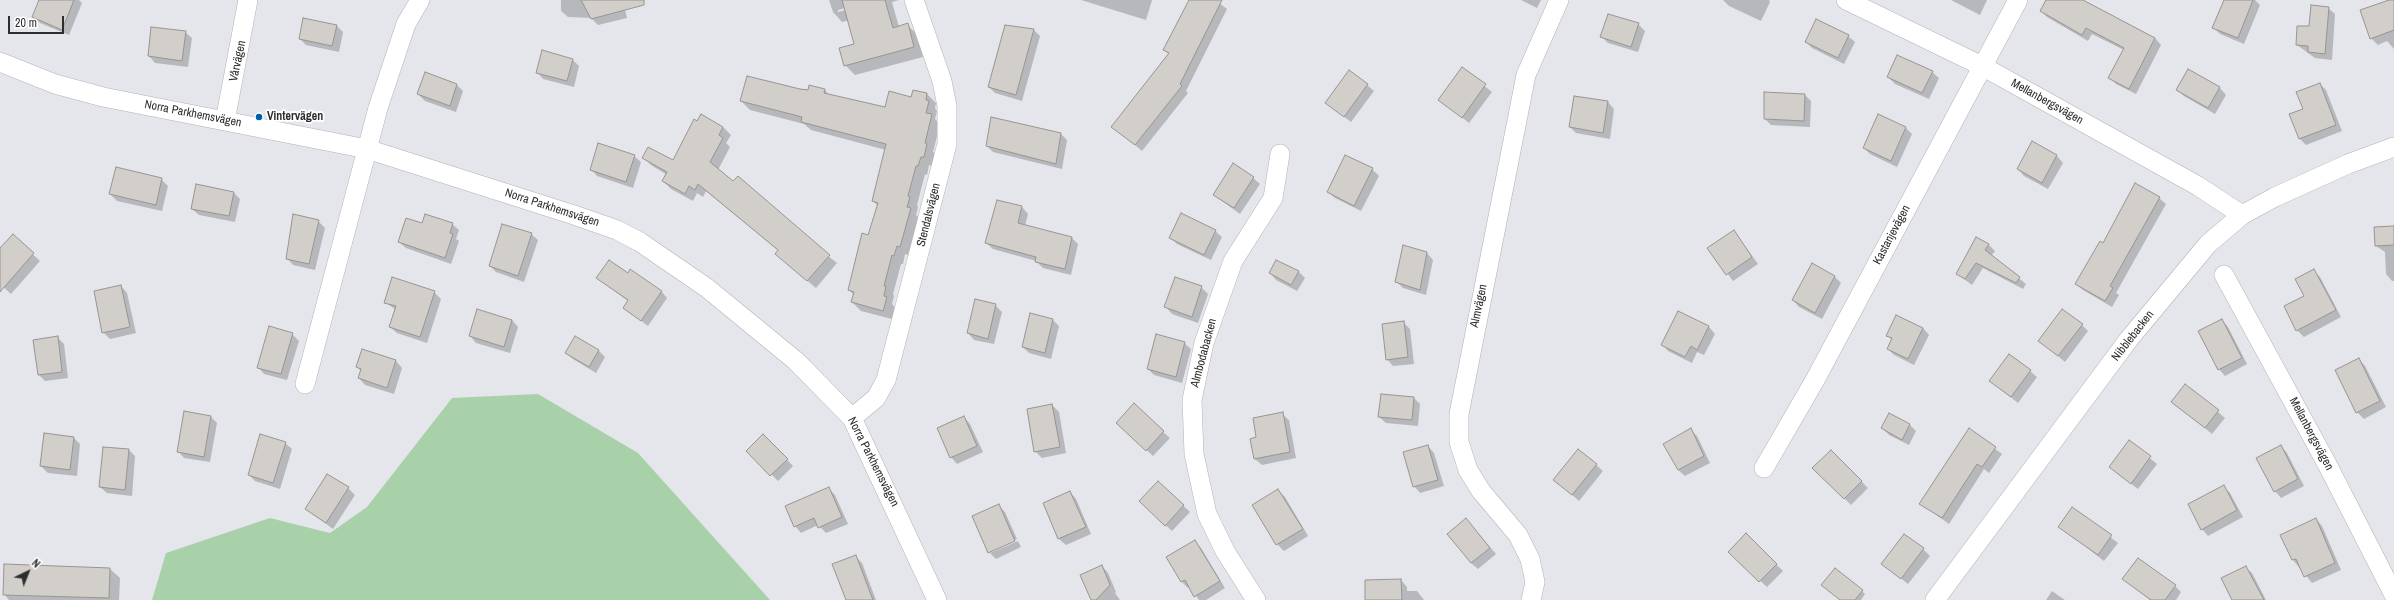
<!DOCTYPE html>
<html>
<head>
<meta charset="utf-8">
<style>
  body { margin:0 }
  #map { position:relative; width:2394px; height:600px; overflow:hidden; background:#e4e6eb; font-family:"Archivo Narrow",sans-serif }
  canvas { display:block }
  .north { position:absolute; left:8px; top:552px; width:40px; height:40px; -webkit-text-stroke:3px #fff; paint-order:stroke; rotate:43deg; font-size:11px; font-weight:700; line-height:16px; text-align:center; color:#2d2d2f }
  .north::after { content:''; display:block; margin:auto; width:14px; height:18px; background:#2d2d2f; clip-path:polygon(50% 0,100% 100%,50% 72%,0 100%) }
  .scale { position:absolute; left:8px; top:16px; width:56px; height:18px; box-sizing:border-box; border:2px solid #2d2d2f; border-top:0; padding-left:5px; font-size:12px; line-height:14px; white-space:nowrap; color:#2d2d2f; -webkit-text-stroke:3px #fff; paint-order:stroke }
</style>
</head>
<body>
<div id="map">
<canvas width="2394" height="600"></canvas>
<div class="north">N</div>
<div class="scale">20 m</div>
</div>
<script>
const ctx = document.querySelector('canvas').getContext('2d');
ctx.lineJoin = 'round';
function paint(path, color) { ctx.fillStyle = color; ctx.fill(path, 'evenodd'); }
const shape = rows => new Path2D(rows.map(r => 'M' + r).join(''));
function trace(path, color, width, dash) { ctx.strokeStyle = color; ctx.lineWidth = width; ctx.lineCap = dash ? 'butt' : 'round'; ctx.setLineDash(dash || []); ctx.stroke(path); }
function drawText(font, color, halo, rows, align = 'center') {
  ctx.font = font + ' "Archivo Narrow",sans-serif'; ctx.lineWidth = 3.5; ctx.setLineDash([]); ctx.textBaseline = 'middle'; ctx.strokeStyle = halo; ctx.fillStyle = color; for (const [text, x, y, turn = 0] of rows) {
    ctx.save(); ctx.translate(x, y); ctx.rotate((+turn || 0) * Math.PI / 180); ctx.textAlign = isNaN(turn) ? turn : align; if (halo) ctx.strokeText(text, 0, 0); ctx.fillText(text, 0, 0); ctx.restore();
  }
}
paint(shape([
  [538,394,638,453,770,600,152,600,166,553,270,518,330,533,367,507,452,398]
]), '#a8d1aa');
paint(shape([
  [40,0,79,0,82,3,69,35,40,23,33,17],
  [561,0,623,0,627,18,598,25,591,18,568,17,561,11],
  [829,0,899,0,892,2,899,27,907,25,917,34,923,57,855,75,845,65,856,45,849,20,842,22,833,12],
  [849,7,850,9,838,12,838,10],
  [1081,0,1152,0,1146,20],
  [1190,0,1215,0,1227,9,1186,91,1188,93,1142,151,1112,126,1169,55,1165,50],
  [1521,0,1541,0,1537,8],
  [1723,0,1769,0,1770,2,1761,21,1729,6],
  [1951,0,1987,0,1980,15],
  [2047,0,2081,0,2155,38,2161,45,2136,94,2116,84,2110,78,2124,50,2092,34,2088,41,2047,17,2041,11],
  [2225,0,2255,0,2260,5,2244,44,2220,34,2213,27],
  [2392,0,2394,0,2394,49,2387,41,2378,45,2371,38],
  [2328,8,2335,14,2332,60,2315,58,2297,45],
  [1638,24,1645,31,1638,52,1608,43,1602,37],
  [336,25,343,32,339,52,306,45,300,39],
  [1006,26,1034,30,1040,36,1022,101,995,93,989,87],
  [185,32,192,38,188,67,155,63,149,56],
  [1848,36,1855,42,1844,64,1812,48,1806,42],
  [573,60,579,66,574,87,543,79,537,72],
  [1462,68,1492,92,1469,123,1440,100],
  [2188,70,2220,88,2226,95,2215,114,2184,96,2177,90],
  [1932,72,1939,78,1929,99,1895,84,1888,77],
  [2320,84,2326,90,2342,131,2306,145,2300,139,2304,109],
  [457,85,463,91,456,112,425,101,418,94],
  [1367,85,1374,91,1351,122,1326,103],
  [800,90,825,90,829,95,886,108,927,94,936,103,935,108,937,111,935,119,940,124,933,152,936,154,932,166,929,165,927,175,925,174,917,205,918,207,916,215,919,218,908,255,905,254,903,264,901,264,893,294,894,296,892,304,895,307,892,319,861,311,852,302,854,295,849,290,869,236,878,206,873,201,886,150,811,130,804,124,750,110,741,101],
  [1805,95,1811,101,1810,127,1771,125,1765,119],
  [1574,97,1608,102,1614,109,1610,139,1576,133,1570,127],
  [992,118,1061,134,1067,140,1062,169,993,152,987,146],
  [697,122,723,127,731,135,726,143,730,147,718,170,837,263,816,288,784,261,779,251,706,191,703,197,697,193,693,201,671,189,663,181,667,175,651,165,643,157,673,161],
  [1905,127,1912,134,1897,167,1870,154,1864,148],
  [2033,143,2057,156,2063,163,2048,189,2024,176,2018,169],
  [634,156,641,162,633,188,597,176,591,169],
  [1372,169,1379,176,1361,211,1335,198,1328,192],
  [1253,178,1260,184,1240,214,1214,195],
  [161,179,168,186,162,211,117,201,110,194],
  [233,192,240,199,235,222,199,215,192,209],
  [2159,198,2166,204,2116,293,2119,295,2112,307,2083,290,2076,284,2103,244],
  [1022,207,1028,214,1025,226,1072,238,1078,244,1071,275,1043,268,1036,261,993,249,986,243],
  [318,221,325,228,315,270,293,265,287,258],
  [423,224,452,224,459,230,456,239,459,241,451,264,406,248,399,242],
  [2394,227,2394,281,2392,281,2386,274,2385,252,2376,246],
  [1215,231,1222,237,1211,260,1177,244,1170,237],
  [1734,231,1758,264,1733,281,1708,248],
  [531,234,538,240,524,282,496,272,490,266],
  [13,236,40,261,11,294,0,284,0,250],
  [1988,244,1995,251,1991,256,2026,284,2023,289,1983,268,1972,285,1957,274],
  [1404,247,1427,253,1433,260,1426,295,1403,288,1396,281],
  [1812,264,1835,277,1841,283,1822,319,1799,307,1793,300],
  [2313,270,2320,277,2341,317,2304,337,2297,330,2285,307,2305,296],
  [1298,271,1305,278,1297,291,1276,280,1270,273],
  [628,274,661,291,667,298,648,326,624,308,628,301,597,278],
  [121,286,127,293,136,333,110,339,103,332],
  [1201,287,1208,294,1198,323,1172,314,1166,307],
  [434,292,441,299,427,343,397,333,390,327,396,310,385,302],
  [995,305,1002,312,994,344,974,340,968,333],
  [1678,312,1709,327,1715,334,1704,355,1697,352,1692,363,1668,351,1662,344],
  [512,320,518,327,510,353,476,343,470,336],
  [1053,320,1059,326,1051,359,1029,353,1023,347],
  [2222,320,2228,327,2247,364,2225,376,2219,369],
  [1403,322,1410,329,1414,364,1393,366,1387,359],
  [2082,325,2088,331,2065,362,2039,340],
  [1923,328,1929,335,1914,365,1894,355,1888,349,1892,340,1887,335],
  [292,334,299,341,287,380,264,374,258,367],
  [57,337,64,344,68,378,45,381,39,375],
  [575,337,599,351,605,357,596,373,573,359,566,353],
  [1184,343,1191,349,1182,383,1154,375,1148,369],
  [363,350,396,361,402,368,394,394,365,385,359,378,361,371,357,367],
  [2359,359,2365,366,2386,407,2364,419,2357,412],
  [2030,371,2037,377,2018,403,1990,381],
  [2186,386,2225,418,2212,434,2173,402],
  [1414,398,1420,404,1418,426,1386,423,1379,417],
  [1052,405,1059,412,1066,453,1042,458,1035,451],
  [1282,414,1289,420,1296,458,1262,465,1255,459,1258,438],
  [1890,414,1910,425,1916,431,1909,445,1889,435,1882,428],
  [211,417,217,423,210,462,184,458,178,451],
  [964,417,970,424,983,452,957,464,951,457],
  [1124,429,1163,432,1170,438,1153,456],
  [1690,429,1697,436,1710,463,1685,476,1678,470],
  [1969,429,2002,454,1989,473,1984,469,1949,524,1920,503],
  [763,435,793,466,778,481,748,451],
  [74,438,80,444,77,476,48,473,41,466],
  [2129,441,2157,464,2138,489,2110,467],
  [285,443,292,449,280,489,255,481,249,475],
  [1428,446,1434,453,1444,486,1420,493,1414,486],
  [2281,446,2287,453,2304,486,2281,498,2275,491],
  [129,450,135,456,132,496,107,493,100,487],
  [1579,450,1603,471,1579,501,1555,480],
  [1831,451,1868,488,1851,505,1814,468],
  [1158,482,1190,512,1172,531,1147,508],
  [2223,486,2230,493,2243,517,2208,536,2202,529],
  [348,488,355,495,333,529,306,509],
  [829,489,835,495,848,524,826,533,818,525,801,533,795,526],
  [1278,490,1285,497,1308,536,1284,551,1277,544],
  [1070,492,1076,499,1091,534,1066,545,1059,539,1044,503],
  [998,505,1005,512,1017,539,990,551,990,553,1018,541,1021,547,996,559,989,552],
  [2073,508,2118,543,2104,561,2059,526],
  [2316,519,2322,526,2341,570,2312,583,2293,560,2282,536],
  [1472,526,1496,554,1478,569,1471,563],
  [1746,535,1783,571,1767,587,1729,552],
  [1195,542,1201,548,1225,588,1206,600,1199,600,1190,587,1188,588,1182,582,1168,558],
  [1923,549,1930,556,1908,584,1883,564],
  [855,556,862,563,876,600,847,600],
  [1102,566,1108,573,1116,592,1115,593,1120,600,1092,600],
  [2245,567,2252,573,2266,600,2233,600],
  [110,569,120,578,119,600,9,600,4,594],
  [2124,579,2175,586,2181,592,2176,600,2150,600],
  [1401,580,1407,587,1407,591,1417,591,1424,600,1366,600],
  [1823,585,1859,588,1865,594,1861,600,1840,600],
  [2052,591,2065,600,2046,600]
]), '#0003');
const building = shape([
  [39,0,74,0,62,30,32,17,39,0],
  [581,0,644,0,644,5,591,19,581,0],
  [842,0,885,0,893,28,908,23,914,47,844,66,839,48,854,44,842,0],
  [1189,0,1222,0,1180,84,1182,86,1135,145,1111,127,1169,53,1163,50,1189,0],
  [2046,0,2083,0,2155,38,2129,89,2108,78,2124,48,2086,28,2082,35,2040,11,2046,0],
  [2224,0,2253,0,2238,38,2212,28,2224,0],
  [2389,0,2394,0,2394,30,2370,39,2360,10,2389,0],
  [2311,5,2329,7,2325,54,2308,52,2308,46,2296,45,2297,26,2309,26,2311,5],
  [1608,14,1639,23,1631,47,1600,37,1608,14],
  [303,18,337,25,332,46,299,39,303,18],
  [1816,19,1849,35,1838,58,1805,42,1816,19],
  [1005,25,1034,29,1016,95,988,87,1005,25],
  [151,27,186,31,182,61,148,56,151,27],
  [542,50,573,59,567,81,536,73,542,50],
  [1897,55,1933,71,1922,93,1887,77,1897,55],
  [1462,67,1486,84,1462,118,1438,100,1462,67],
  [2188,69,2220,87,2208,108,2176,90,2188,69],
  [1349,70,1368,84,1344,117,1325,103,1349,70],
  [425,72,457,84,450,106,417,94,425,72],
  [747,76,800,89,808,90,809,85,825,89,824,93,885,107,889,91,911,97,913,90,927,93,926,100,929,101,926,113,932,114,925,143,927,144,924,157,921,157,918,166,916,166,908,196,910,197,907,207,911,208,900,247,897,246,894,256,892,255,884,286,886,286,884,296,887,297,883,311,851,302,854,292,848,290,862,233,868,235,878,203,872,201,886,144,801,122,802,117,740,101,747,76],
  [2320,83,2336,125,2299,139,2289,114,2303,109,2296,92,2320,83],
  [1764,92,1805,94,1804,121,1764,119,1764,92],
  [1574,96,1608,101,1603,133,1569,127,1574,96],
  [701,114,723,127,719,135,723,138,710,162,733,181,738,176,830,255,807,281,775,254,778,250,698,184,695,190,689,186,685,194,662,181,667,172,642,158,648,147,673,160,694,119,697,121,701,114],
  [1878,114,1906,127,1891,161,1863,148,1878,114],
  [991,117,1061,133,1056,164,986,146,991,117],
  [2032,141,2057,155,2042,183,2017,169,2032,141],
  [598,143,635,155,626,182,590,170,598,143],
  [1345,155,1373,168,1354,206,1327,192,1345,155],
  [1233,163,1254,177,1234,208,1213,195,1233,163],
  [116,167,162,178,156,205,109,194,116,167],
  [2135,183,2160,197,2110,286,2113,288,2105,301,2075,284,2100,241,2103,243,2135,183],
  [196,184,234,192,229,216,191,209,196,184],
  [997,200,1022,206,1018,223,1072,237,1065,269,1035,262,1036,257,985,243,997,200],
  [1181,213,1216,230,1204,255,1169,238,1181,213],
  [293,214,319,220,309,264,286,259,293,214],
  [425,214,453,223,450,233,453,234,445,258,398,242,406,218,422,223,425,214],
  [502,224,532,233,518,276,489,266,502,224],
  [2394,226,2394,245,2375,246,2374,227,2394,226],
  [1734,230,1752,257,1726,275,1707,248,1734,230],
  [13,234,34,253,0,292,0,248,13,234],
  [1976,237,1989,244,1985,250,2020,277,2016,283,1976,263,1965,279,1956,274,1976,237],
  [1403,245,1427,252,1420,290,1395,282,1403,245],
  [609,260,628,273,630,269,662,291,641,321,623,308,628,300,596,278,609,260],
  [1276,260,1299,271,1291,285,1269,273,1276,260],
  [1812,263,1835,276,1815,313,1792,300,1812,263],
  [2314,269,2336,310,2296,331,2284,306,2304,296,2295,279,2314,269],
  [392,277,435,291,420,337,389,327,396,306,384,303,392,277],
  [1175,277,1202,286,1192,317,1164,307,1175,277],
  [121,285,130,327,102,333,94,291,121,285],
  [975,299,996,304,988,339,967,333,975,299],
  [477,309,512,320,504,347,469,336,477,309],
  [2062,309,2083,324,2058,356,2038,341,2062,309],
  [1678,311,1709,326,1697,350,1691,346,1685,357,1661,345,1678,311],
  [1030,313,1053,319,1045,353,1022,347,1030,313],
  [1896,315,1923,328,1908,359,1887,349,1892,338,1886,336,1896,315],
  [2222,319,2242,358,2218,370,2198,331,2222,319],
  [1404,321,1408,357,1386,360,1382,324,1404,321],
  [269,326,293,333,281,374,257,368,269,326],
  [1156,334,1185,342,1176,377,1147,369,1156,334],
  [58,336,62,372,38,375,33,340,58,336],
  [575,336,599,350,589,367,565,353,575,336],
  [362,349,396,360,387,388,358,378,361,369,356,367,362,349],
  [2009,354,2031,370,2011,397,1989,381,2009,354],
  [2359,358,2380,401,2356,413,2335,370,2359,358],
  [2185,384,2219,410,2205,428,2171,402,2185,384],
  [1381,394,1414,397,1412,420,1378,417,1381,394],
  [1134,403,1164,431,1146,451,1116,423,1134,403],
  [1052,404,1060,447,1034,452,1027,409,1052,404],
  [184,411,211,416,204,457,177,452,184,411],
  [1283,412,1290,452,1254,459,1250,439,1256,437,1253,418,1283,412],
  [1889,413,1910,424,1902,440,1881,428,1889,413],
  [964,416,977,446,950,458,937,428,964,416],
  [1691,428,1704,456,1678,470,1663,444,1691,428],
  [1969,428,1996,447,1982,467,1977,464,1942,518,1919,504,1969,428],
  [44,433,74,437,70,470,40,466,44,433],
  [260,434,286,442,273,483,248,475,260,434],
  [763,434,788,459,770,476,746,451,763,434],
  [2129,440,2151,456,2131,484,2109,467,2129,440],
  [1428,445,1438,480,1413,487,1403,452,1428,445],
  [2281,445,2298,479,2274,492,2256,458,2281,445],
  [103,447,129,449,125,490,99,487,103,447],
  [1578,449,1597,464,1572,495,1553,480,1578,449],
  [1831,450,1862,481,1844,499,1812,468,1831,450],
  [327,474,349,487,326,523,305,509,327,474],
  [1158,481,1184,505,1165,526,1139,501,1158,481],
  [2224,485,2237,510,2201,530,2188,504,2224,485],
  [829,487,842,517,818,528,814,518,794,527,785,506,829,487],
  [1278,489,1303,529,1276,545,1252,505,1278,489],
  [1070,491,1086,527,1058,539,1043,503,1070,491],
  [999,504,1015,541,988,553,972,516,999,504],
  [2072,507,2112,535,2098,555,2058,527,2072,507],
  [1466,518,1490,548,1471,563,1447,534,1466,518],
  [2316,518,2335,563,2304,577,2296,559,2292,560,2280,535,2316,518],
  [1746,533,1777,564,1759,582,1728,552,1746,533],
  [1904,534,1924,548,1901,579,1881,564,1904,534],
  [1195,540,1220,581,1194,597,1185,580,1181,582,1166,557,1195,540],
  [856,555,873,600,846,600,832,564,856,555],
  [2138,558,2176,585,2165,600,2151,600,2122,579,2138,558],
  [4,564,110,568,109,598,3,595,4,564],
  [1102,565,1110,585,1096,600,1091,600,1080,575,1102,565],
  [2246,566,2264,600,2232,600,2221,578,2246,566],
  [1835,568,1863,590,1855,600,1840,600,1821,585,1835,568],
  [1401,579,1402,600,1365,600,1365,580,1401,579]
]);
paint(building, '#d2ceca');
trace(building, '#989491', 1);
const street = shape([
  [1846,0,1982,66,2198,186,2242,215],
  [0,62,55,84,103,97,367,149,574,215,617,230,640,242,707,288,796,361,852,418,937,600],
  [225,121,248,0],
  [2224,275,2327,464,2394,595],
  [305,384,378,108,406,24,420,0],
  [852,418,876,398,886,380,947,144,947,106,942,81,914,0],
  [1764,468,1815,380,2018,0],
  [1256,600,1225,551,1207,514,1194,454,1192,400,1204,343,1233,261,1273,198,1280,154],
  [1531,600,1535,582,1530,559,1518,535,1481,491,1468,470,1459,442,1459,414,1526,75,1559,0],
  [1935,600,2129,339,2208,244,2242,215,2275,197,2348,164,2394,147]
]);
trace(street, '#b0b2b7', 20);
trace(street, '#fff', 19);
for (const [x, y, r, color] of [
  [259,117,4,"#005dab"]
]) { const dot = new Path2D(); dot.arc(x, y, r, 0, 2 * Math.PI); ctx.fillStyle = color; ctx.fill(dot); trace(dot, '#fff', 1.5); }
drawText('12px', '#2d2d2f', '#fff', [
  ["Vårvägen",238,61,-78],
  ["Mellanbergsvägen",2047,102,29],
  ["Norra Parkhemsvägen",193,114,11],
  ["Norra Parkhemsvägen",552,208,18],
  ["Stendalsvägen",929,215,-76],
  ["Kastanjevägen",1892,235,-62],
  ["Almvägen",1479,306,-78],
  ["Nibblebacken",2133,336,-52],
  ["Almbodabacken",1204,353,-75],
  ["Mellanbergsvägen",2311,434,62],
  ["Norra Parkhemsvägen",873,462,63]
]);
drawText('bold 12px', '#2d2d2f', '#fff', [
  ["Vintervägen",267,117]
], 'left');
</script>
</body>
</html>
